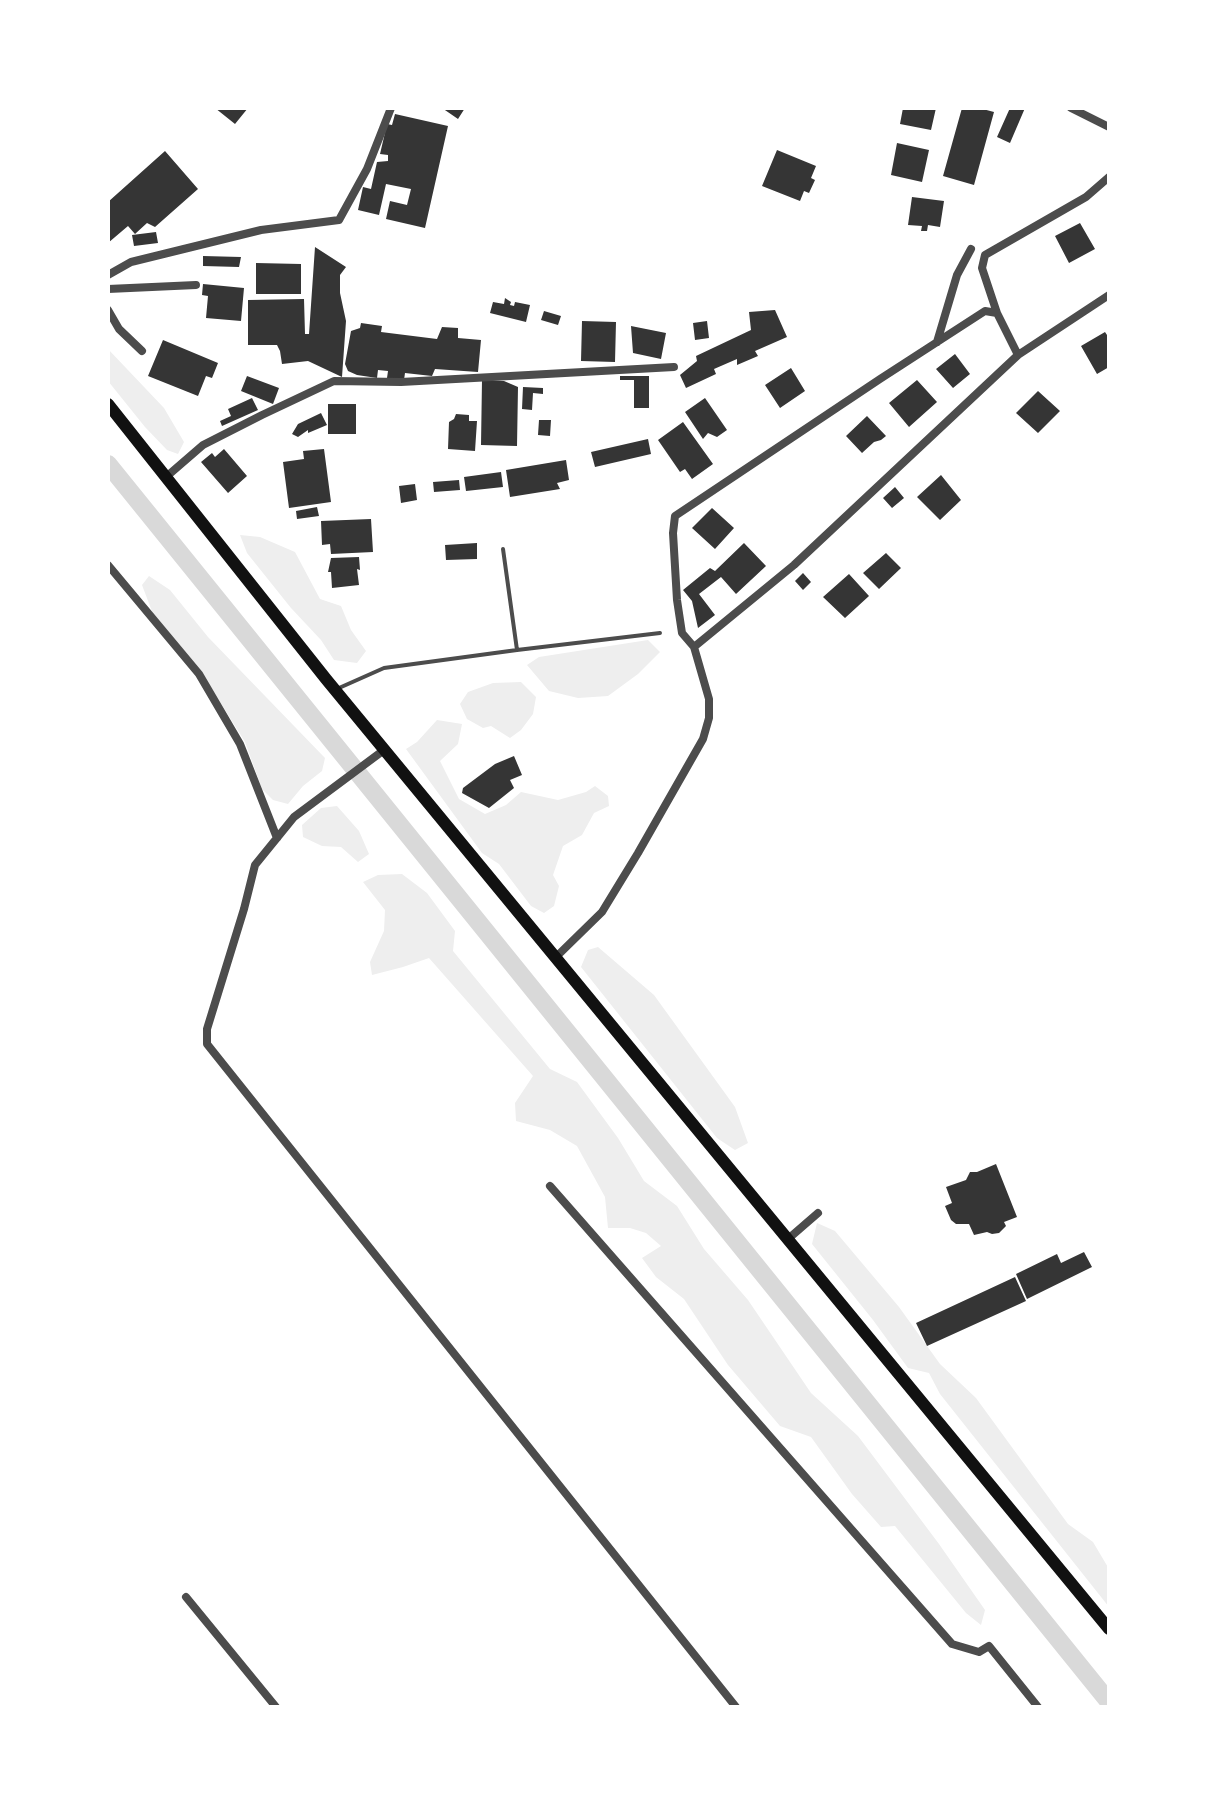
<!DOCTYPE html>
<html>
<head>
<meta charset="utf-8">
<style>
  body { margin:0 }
  #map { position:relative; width:1217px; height:1815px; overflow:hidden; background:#fff; font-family:Rubik,sans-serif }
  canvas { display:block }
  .frame { position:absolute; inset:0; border:110px solid #fff; pointer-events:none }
</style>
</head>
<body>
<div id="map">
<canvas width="1217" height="1815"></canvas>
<div class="frame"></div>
</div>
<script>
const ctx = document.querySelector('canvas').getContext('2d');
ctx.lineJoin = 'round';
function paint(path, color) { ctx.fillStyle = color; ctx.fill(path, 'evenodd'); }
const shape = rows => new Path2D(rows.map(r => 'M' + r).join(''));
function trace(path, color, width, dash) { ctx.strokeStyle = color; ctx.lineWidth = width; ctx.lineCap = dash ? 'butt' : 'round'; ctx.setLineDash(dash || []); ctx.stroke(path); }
paint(shape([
  [108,349,164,408,184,442,178,454,167,450,145,427,108,381],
  [240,535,260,537,295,552,320,599,341,606,351,630,366,651,357,663,334,660,321,640,291,608,247,553],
  [149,576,170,590,208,637,325,758,322,771,303,786,288,804,273,800,262,789,245,742,204,676,153,614,142,585],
  [648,640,660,652,638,674,608,696,578,698,549,691,527,665,539,657],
  [521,682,536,697,533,714,521,730,510,738,491,726,483,728,467,719,460,704,468,692,493,683],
  [437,720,462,724,458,744,440,761,459,799,485,814,506,805,521,792,558,800,586,792,595,786,608,796,609,806,594,813,582,835,563,846,553,875,559,886,554,906,544,913,531,906,499,864,482,853,406,749,417,742],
  [337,806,359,831,369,854,358,862,341,847,322,846,303,837,302,825,321,808],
  [402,874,427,893,455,931,453,951,550,1069,577,1082,618,1138,644,1181,677,1206,704,1249,748,1300,811,1393,858,1436,939,1544,985,1610,981,1625,966,1613,895,1526,881,1527,852,1494,811,1437,780,1426,728,1365,684,1299,656,1277,642,1258,661,1246,646,1233,630,1228,608,1228,605,1197,577,1146,550,1130,516,1121,515,1103,533,1076,429,958,403,967,372,975,370,962,384,931,385,910,363,882,378,875],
  [598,947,654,995,735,1107,748,1143,735,1150,717,1138,581,967,588,950],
  [817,1223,835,1231,899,1307,940,1364,976,1398,1068,1524,1093,1542,1109,1569,1109,1607,940,1394,929,1373,908,1368,873,1320,812,1244]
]), '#eee');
trace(shape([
  [108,464,1109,1702]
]), '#d9d9d9', 18);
paint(shape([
  [215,108,248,108,235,124],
  [442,108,465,108,458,119],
  [903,108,936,108,931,130,900,124],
  [962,108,979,108,994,112,974,185,943,176],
  [1010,108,1025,108,1010,143,997,137],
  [395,114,448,126,425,228,386,219,390,201,407,205,411,189,386,184,379,215,358,210,363,187,371,189,377,162,388,161,388,155,380,154,387,124,392,125],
  [897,143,929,150,922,182,891,175],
  [777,150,816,166,811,178,815,180,809,193,804,191,800,201,762,186],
  [165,151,198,189,155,227,147,223,135,234,128,226,108,243,108,202],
  [912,197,944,201,940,227,928,225,927,231,921,231,922,226,908,225],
  [1080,223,1095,249,1069,263,1055,236],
  [156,232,158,243,134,246,132,235],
  [315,247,346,267,340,275,340,293,346,321,342,377,308,361,282,364,280,351,277,345,248,345,248,300,304,299,305,334,309,334],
  [203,256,241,257,239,267,203,266],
  [256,263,301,264,301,294,256,294],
  [203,284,244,288,241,321,206,318,208,296,202,295],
  [505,298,511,302,510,305,514,306,515,302,530,305,526,322,490,313,493,302,504,304],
  [775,310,787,337,755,351,758,356,737,365,737,359,714,369,716,374,686,388,680,375,697,361,696,356,751,330,749,312],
  [544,311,561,316,558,325,541,320],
  [582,321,616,322,615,362,581,361],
  [707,321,709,338,695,340,693,323],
  [361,323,382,326,381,332,437,339,442,327,458,328,458,338,481,340,478,372,435,369,432,376,405,373,404,380,387,378,388,371,378,370,377,378,357,375,348,371,345,364,351,331,360,328],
  [631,326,666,333,661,359,633,353],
  [1105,332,1109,338,1109,367,1097,374,1081,346],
  [163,340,218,363,212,378,206,376,198,396,148,376],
  [955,354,970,374,953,388,936,369],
  [791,368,805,391,780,408,765,385],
  [247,376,279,388,273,404,241,391],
  [620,376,649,376,649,408,634,408,634,380,620,380],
  [482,380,504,381,518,387,517,446,481,445],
  [917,380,937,402,909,427,889,403],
  [523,387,543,388,543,394,533,393,532,410,522,409],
  [1038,391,1060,411,1038,433,1016,413],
  [252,398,258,410,222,426,220,421,231,416,228,409],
  [705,398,727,430,717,437,708,433,703,439,685,412],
  [328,404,356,404,356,434,328,434],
  [321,413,327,425,308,433,308,430,298,437,292,434,298,424],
  [456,414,469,415,469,421,477,421,475,451,448,449,449,422,454,419],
  [867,416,886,436,881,440,874,442,862,453,846,436],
  [539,420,551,420,550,436,538,435],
  [683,422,713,464,692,479,685,469,680,472,658,440],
  [648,439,651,454,595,467,591,452],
  [224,449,247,476,228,493,201,462,212,453,215,457],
  [324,449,331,502,289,508,283,462,304,459,303,451],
  [566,460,569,480,557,483,560,489,510,497,506,470],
  [501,472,503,487,466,491,464,477],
  [941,475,961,500,940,520,917,497],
  [459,480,460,490,434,492,433,482],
  [415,484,417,500,401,503,399,486],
  [895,487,904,498,892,508,883,498],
  [317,507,319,516,297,519,296,511],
  [712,508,734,528,715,549,692,528],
  [371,519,373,552,331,554,330,544,322,545,321,521],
  [477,543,477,559,446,560,445,545],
  [744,543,766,566,736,594,721,577,699,594,715,615,698,628,692,601,683,590,710,568,715,571],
  [886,553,901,568,879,589,863,573],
  [359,557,360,570,357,569,359,585,332,588,331,572,328,572,331,558],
  [803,573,811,582,803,590,795,581],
  [849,574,869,596,845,618,823,597],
  [514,756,522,775,510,780,514,788,489,808,462,793,463,788,495,764],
  [996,1164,1017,1217,1004,1222,1006,1226,999,1233,992,1234,987,1232,974,1235,969,1224,956,1224,951,1220,945,1206,952,1203,946,1187,966,1180,970,1172,977,1172],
  [1084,1252,1092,1267,1027,1299,1016,1274,1057,1254,1061,1263],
  [1015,1277,1026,1301,927,1346,916,1323]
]), '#353535');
trace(shape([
  [517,650,660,633],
  [339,688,384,668,517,650,503,549]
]), '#4c4c4c', 4);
trace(shape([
  [1071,108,1109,127],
  [108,275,131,262,261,230,339,220,367,169,391,108],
  [108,289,196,285],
  [108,310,119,329,142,351],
  [997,313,982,268,985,255,1086,197,1109,177],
  [937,342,957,275,971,249],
  [166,477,203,445,262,415,334,381,401,382,674,367],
  [108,565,199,674,240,744,277,838],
  [694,647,682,633,677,600,673,533,675,516,880,379,985,311,997,313,1018,355],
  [384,750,294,817,255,865,244,909,207,1029,207,1044,736,1707],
  [556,957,602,912,638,853,703,739,709,718,709,699,694,647,794,565,1018,355,1109,295],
  [550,1186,952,1644,979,1652,989,1646,1038,1707],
  [788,1239,818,1213],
  [186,1597,276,1707]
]), '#4c4c4c', 8);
trace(shape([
  [108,404,326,679,1109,1629]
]), '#111', 12);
</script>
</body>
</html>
